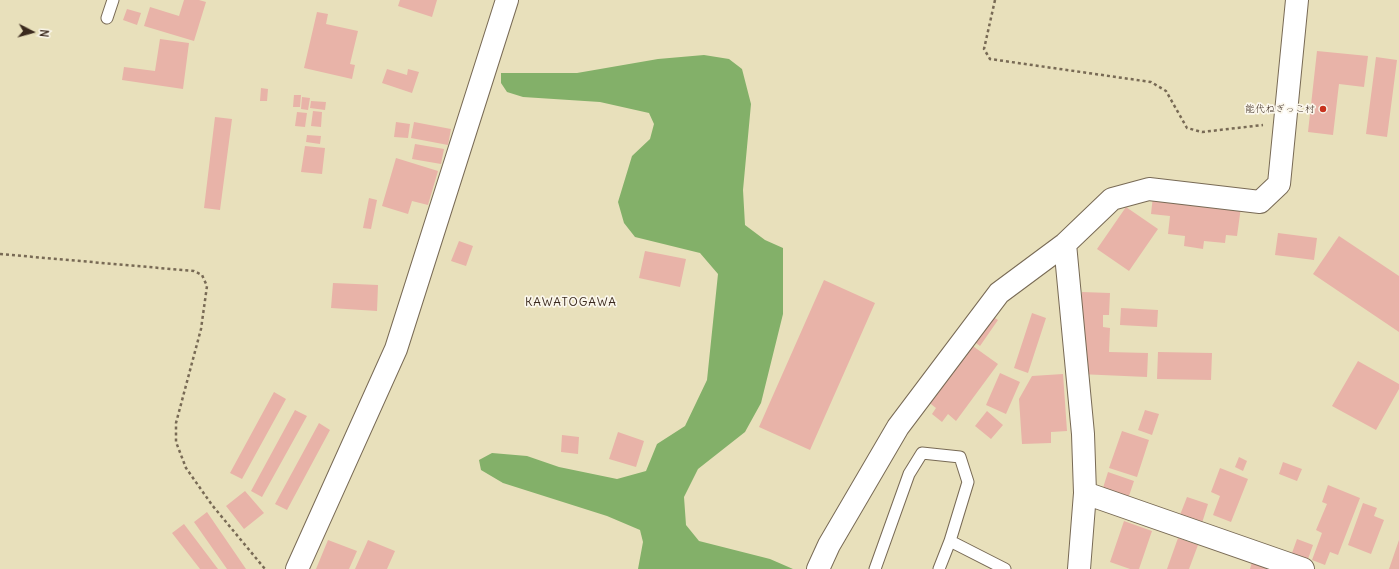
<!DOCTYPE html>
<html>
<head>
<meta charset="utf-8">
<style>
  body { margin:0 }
  #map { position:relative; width:1399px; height:569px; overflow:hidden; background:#e8e0bb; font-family:Delius,sans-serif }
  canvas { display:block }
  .north { position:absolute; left:12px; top:12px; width:40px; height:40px; -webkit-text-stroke:3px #fbf7ec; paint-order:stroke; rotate:96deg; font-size:11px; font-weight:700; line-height:16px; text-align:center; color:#3b2a1e }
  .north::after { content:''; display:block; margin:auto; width:14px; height:18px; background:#3b2a1e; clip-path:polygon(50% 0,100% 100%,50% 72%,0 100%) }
</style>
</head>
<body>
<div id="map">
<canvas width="1399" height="569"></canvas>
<div class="north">N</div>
</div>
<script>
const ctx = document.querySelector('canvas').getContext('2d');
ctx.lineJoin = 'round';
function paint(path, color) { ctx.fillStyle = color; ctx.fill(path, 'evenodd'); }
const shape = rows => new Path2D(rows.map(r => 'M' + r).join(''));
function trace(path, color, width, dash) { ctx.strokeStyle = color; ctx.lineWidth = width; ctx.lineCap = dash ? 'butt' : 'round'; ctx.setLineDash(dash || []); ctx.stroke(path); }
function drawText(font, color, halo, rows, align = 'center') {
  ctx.font = font + ' Delius,"Klee One",sans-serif'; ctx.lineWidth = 3.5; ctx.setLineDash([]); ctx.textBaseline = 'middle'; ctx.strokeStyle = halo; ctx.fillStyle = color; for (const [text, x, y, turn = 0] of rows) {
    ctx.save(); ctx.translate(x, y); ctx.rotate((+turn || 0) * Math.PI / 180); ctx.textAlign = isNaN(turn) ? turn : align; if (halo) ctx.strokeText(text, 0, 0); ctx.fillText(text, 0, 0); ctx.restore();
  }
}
paint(shape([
  [704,55,729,59,742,69,751,104,743,190,745,225,765,240,783,248,783,314,761,403,745,432,698,469,684,497,686,525,699,541,770,559,793,569,638,569,643,542,640,530,607,516,503,483,481,470,479,460,492,453,527,456,559,467,617,479,646,471,657,444,685,426,707,380,718,274,700,253,635,237,624,223,618,202,632,156,650,139,654,124,649,113,600,102,523,97,507,92,501,83,501,73,577,73,658,59]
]), '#83b069');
paint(shape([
  [184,0,199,0,206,2,194,41,144,26,150,7,179,16],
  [400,0,437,0,432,17,398,6],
  [127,9,141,13,137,25,123,20],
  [317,12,328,14,326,24,358,31,350,64,355,65,352,79,304,68],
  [160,39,189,43,183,89,122,80,124,67,155,71],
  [1317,51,1368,56,1364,87,1339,84,1333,135,1308,132],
  [1376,57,1397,60,1387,137,1366,134],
  [387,69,407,75,408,69,419,72,412,93,382,83],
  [261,88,268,89,267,101,260,101],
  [294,95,301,95,300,107,293,107],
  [302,97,310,98,308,110,301,109],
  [311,101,326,102,325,110,310,108],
  [313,111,322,112,321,127,311,126],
  [297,112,307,113,305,127,295,126],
  [215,117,232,119,220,210,204,208],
  [396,122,410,124,408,138,394,137],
  [414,122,451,129,448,145,411,138],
  [307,135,321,136,320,144,306,142],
  [415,144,444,149,441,164,412,159],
  [305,146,325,148,322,174,301,172],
  [396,158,438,171,428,205,412,201,408,214,382,206],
  [1153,196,1241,207,1237,236,1226,235,1225,243,1204,241,1203,249,1184,246,1185,236,1168,234,1170,216,1151,214],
  [369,198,377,200,371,229,363,228],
  [1126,207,1158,229,1129,271,1097,249],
  [1278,233,1317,238,1314,260,1275,255],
  [1339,236,1399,276,1399,332,1313,274],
  [459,241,473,246,466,266,451,261],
  [645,251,686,259,680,287,639,278],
  [824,280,875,303,810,450,759,427],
  [333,283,378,285,377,311,331,308],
  [1082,292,1110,293,1109,315,1103,315,1103,327,1110,328,1109,352,1148,353,1147,377,1079,374],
  [1121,308,1158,310,1157,327,1120,325],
  [1032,313,1046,318,1028,373,1014,368],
  [990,315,998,320,980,346,972,340],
  [970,344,998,364,956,421,948,414,942,422,932,414,936,408,927,401],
  [1158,352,1212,353,1211,380,1157,379],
  [1358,361,1399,384,1399,389,1376,430,1332,406],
  [1000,373,1020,382,1006,414,986,405],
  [1063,374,1067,431,1051,432,1051,443,1022,444,1019,399,1032,376],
  [274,392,286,399,242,479,230,473],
  [295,410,307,416,262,497,251,491],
  [1145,410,1159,414,1152,435,1138,430],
  [987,411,1003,425,991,439,975,426],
  [319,423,330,430,287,510,275,504],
  [1122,431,1149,440,1137,477,1109,468],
  [618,432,644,441,636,467,609,459],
  [562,435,579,437,578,454,561,452],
  [1239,457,1247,461,1243,471,1235,467],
  [1283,462,1302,469,1297,481,1279,474],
  [1220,468,1248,479,1231,522,1213,515,1220,496,1211,492],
  [1108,472,1134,481,1128,499,1102,491],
  [1328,485,1360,498,1338,555,1330,552,1325,565,1312,560,1322,533,1316,530,1327,504,1322,502],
  [245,491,264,513,244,529,226,506],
  [1187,497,1208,504,1202,523,1180,515],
  [1363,503,1377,508,1374,516,1384,520,1371,554,1348,545],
  [207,512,246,569,227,569,194,522],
  [1124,521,1152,531,1139,569,1130,569,1110,562],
  [184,524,218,569,200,569,172,533],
  [1178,538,1198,545,1189,569,1167,569],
  [1297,539,1313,545,1308,559,1292,553],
  [328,540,357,551,349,569,316,569],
  [368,540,395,551,387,569,355,569],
  [1399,541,1399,569,1389,569,1399,540],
  [1252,562,1271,569,1250,569]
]), '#e8b3a8');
const service = shape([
  [107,18,113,0],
  [875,569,909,474,922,453,960,457,968,482,950,541],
  [939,569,950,541,1005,569]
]);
const minor = shape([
  [1065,244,1083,434,1085,493,1079,569],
  [1085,493,1303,569],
  [297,569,396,349,507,0],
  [818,569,829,545,898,427,999,293,1065,244,1112,199,1149,189,1260,202,1279,184,1297,0]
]);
trace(service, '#786a55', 13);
trace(minor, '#786a55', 24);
trace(shape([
  [995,0,984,49,990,59,1151,82,1166,91,1187,128,1202,132,1263,125],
  [0,254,194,271,202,275,207,286,201,329,176,423,176,442,186,468,212,505,265,569]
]), '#786a55', 2.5, [3, 3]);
trace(service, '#fff', 11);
trace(minor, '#fff', 22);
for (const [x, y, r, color] of [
  [1323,109,4,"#c8321e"]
]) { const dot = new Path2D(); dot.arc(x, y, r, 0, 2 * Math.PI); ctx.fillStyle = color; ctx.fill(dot); trace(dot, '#fbf7ec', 1.5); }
drawText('10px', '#3b2a1e', '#fbf7ec', [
  ["能代ねぎっこ村",1315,109]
], 'right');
ctx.letterSpacing = '1px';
drawText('12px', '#3b2a1e', '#fbf7ec', [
  ["KAWATOGAWA",571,303]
]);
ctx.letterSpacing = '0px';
</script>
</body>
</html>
